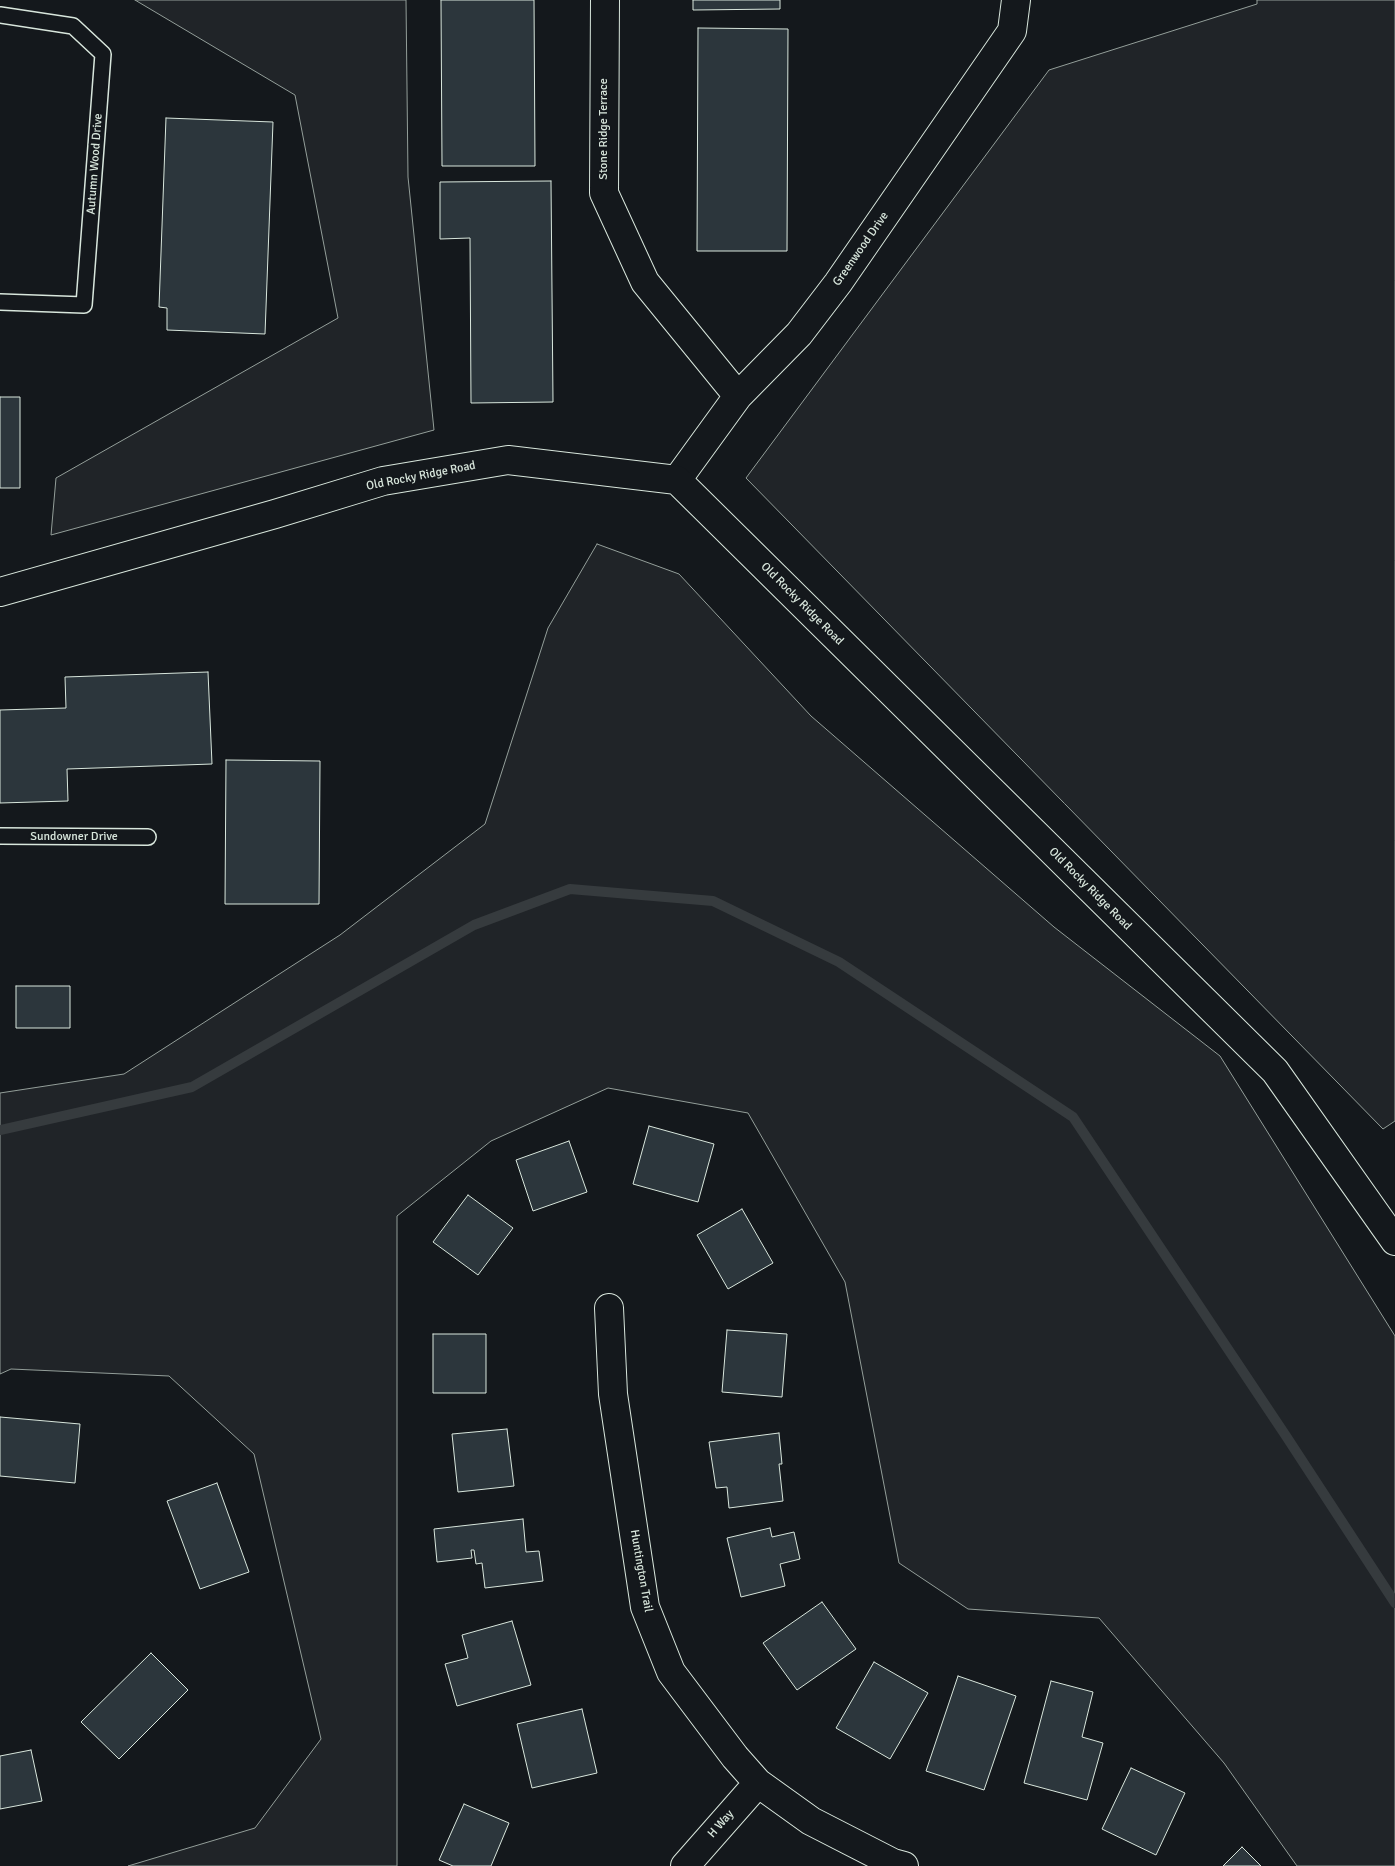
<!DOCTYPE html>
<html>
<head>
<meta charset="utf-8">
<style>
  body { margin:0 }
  canvas { display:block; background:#14181c }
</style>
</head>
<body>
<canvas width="1395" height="1866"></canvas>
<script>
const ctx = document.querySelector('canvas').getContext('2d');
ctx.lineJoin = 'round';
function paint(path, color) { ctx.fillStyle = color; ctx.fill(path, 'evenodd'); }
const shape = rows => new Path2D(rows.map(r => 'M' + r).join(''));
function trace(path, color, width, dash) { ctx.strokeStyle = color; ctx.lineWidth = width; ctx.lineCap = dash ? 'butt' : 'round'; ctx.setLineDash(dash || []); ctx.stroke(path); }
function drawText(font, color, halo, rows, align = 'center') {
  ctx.font = font + ' Signika,sans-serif'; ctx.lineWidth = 4; ctx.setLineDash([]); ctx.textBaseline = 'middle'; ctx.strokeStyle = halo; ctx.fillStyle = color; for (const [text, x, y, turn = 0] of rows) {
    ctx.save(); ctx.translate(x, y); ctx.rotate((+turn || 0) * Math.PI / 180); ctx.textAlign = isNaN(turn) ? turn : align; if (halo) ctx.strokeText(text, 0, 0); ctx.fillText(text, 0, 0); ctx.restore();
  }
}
const green = shape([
  [135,0,406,0,408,177,434,430,51,535,56,478,338,318,295,95,135,0],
  [1257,0,1395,0,1395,1121,1383,1129,746,478,1049,70,1257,4,1257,0],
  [597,544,679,574,811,716,1054,927,1220,1056,1395,1336,1395,1866,1297,1866,1224,1763,1099,1618,968,1609,899,1563,845,1282,748,1113,608,1088,491,1141,397,1216,397,1866,128,1866,255,1828,321,1739,254,1454,169,1376,11,1369,0,1374,0,1093,124,1074,340,935,485,824,548,628,597,544]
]);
paint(green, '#202428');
trace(green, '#939e99', 1);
trace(shape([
  [0,1130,192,1087,474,925,570,889,713,901,839,962,1073,1117,1286,1436,1395,1603]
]), '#363b3e', 10);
const building = shape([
  [441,0,534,0,535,166,442,166,441,0],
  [693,0,780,0,780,9,693,10,693,0],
  [698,28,788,29,787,251,697,251,698,28],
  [166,118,273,122,265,334,167,330,167,308,159,307,166,118],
  [551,181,553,402,471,403,470,238,440,239,440,182,551,181],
  [0,397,20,397,20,488,0,488,0,397],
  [208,672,212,764,67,769,68,801,0,803,0,710,66,708,65,677,208,672],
  [226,760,320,761,319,904,225,904,226,760],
  [16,986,70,986,70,1028,16,1028,16,986],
  [649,1126,714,1144,698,1202,633,1184,649,1126],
  [569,1141,587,1192,533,1211,516,1160,569,1141],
  [468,1195,513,1228,478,1275,433,1242,468,1195],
  [742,1209,773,1263,728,1289,697,1235,742,1209],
  [727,1330,787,1334,782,1397,722,1392,727,1330],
  [433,1334,486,1334,486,1393,433,1393,433,1334],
  [0,1417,80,1424,75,1483,0,1476,0,1417],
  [507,1429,514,1486,458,1492,452,1434,507,1429],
  [779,1433,782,1464,779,1464,783,1501,729,1508,727,1487,716,1488,709,1442,779,1433],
  [217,1483,249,1572,200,1589,167,1501,217,1483],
  [523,1519,526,1552,539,1551,543,1581,485,1588,482,1563,476,1564,474,1550,471,1550,472,1558,437,1562,434,1529,523,1519],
  [770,1528,772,1537,794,1532,800,1559,780,1564,785,1586,741,1597,727,1538,770,1528],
  [822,1602,856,1649,797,1690,763,1643,822,1602],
  [512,1621,531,1685,457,1706,445,1664,468,1658,462,1635,512,1621],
  [151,1653,188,1690,119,1759,81,1722,151,1653],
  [874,1662,928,1693,890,1759,836,1728,874,1662],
  [958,1676,1016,1696,984,1790,926,1771,958,1676],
  [1051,1681,1093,1692,1082,1737,1103,1743,1087,1800,1024,1783,1051,1681],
  [582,1709,597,1773,532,1788,517,1724,582,1709],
  [31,1750,42,1801,0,1809,0,1756,31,1750],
  [1131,1768,1185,1793,1156,1855,1102,1829,1131,1768],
  [464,1804,509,1823,491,1866,453,1866,439,1860,464,1804],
  [1242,1847,1261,1866,1223,1866,1242,1847]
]);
paint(building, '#2c363c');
trace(building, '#d8e6dc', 1);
const service = shape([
  [0,15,73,26,103,54,84,305,0,302],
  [0,836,148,837]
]);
const minor = shape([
  [605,0,604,193,645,282,738,396],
  [677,480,738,396,799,334,838,283,1012,31,1016,0],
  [609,1308,613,1394,645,1607,671,1672,735,1757,758,1783,811,1821,893,1863,904,1866],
  [685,1866,758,1783]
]);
const tertiary = shape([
  [0,592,275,514,383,481,508,460,677,480,1275,1071,1395,1241]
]);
trace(service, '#d8e6dc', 18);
trace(minor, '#d8e6dc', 30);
trace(tertiary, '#d8e6dc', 30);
trace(service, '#14181c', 15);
trace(minor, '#14181c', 28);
trace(tertiary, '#14181c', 28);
drawText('12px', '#d8e6dc', '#14181c', [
  ["Stone Ridge Terrace",604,129,-90],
  ["Autumn Wood Drive",95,164,-86],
  ["Greenwood Drive",861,249,-55],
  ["Old Rocky Ridge Road",421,476,-11],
  ["Old Rocky Ridge Road",802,604,45],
  ["Sundowner Drive",74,837],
  ["Old Rocky Ridge Road",1090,889,45],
  ["Huntington Trail",641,1571,80],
  ["H Way",721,1824,-49]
]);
</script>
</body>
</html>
